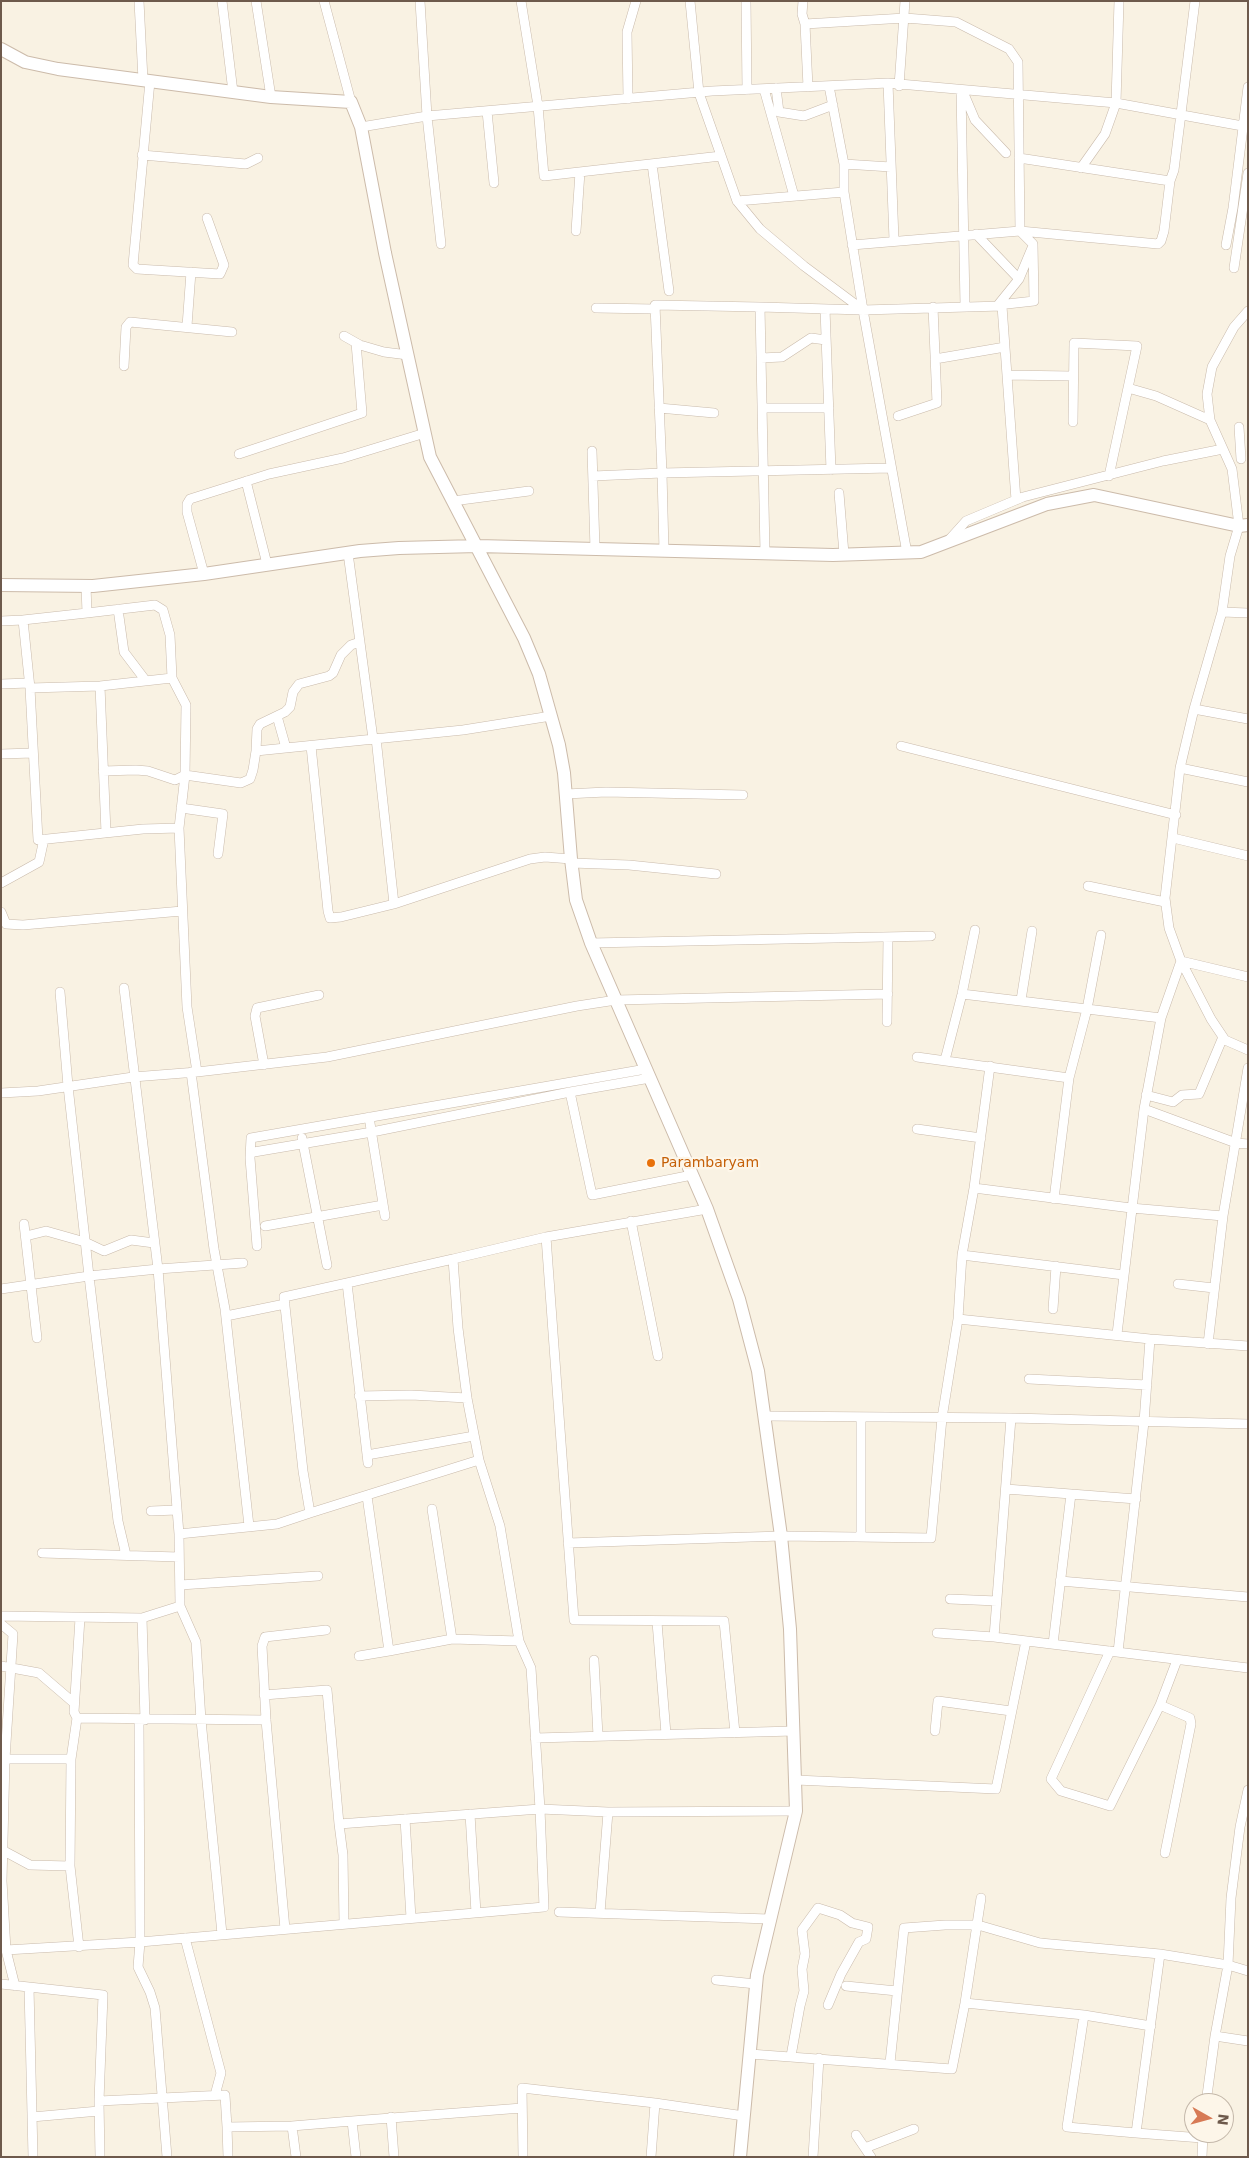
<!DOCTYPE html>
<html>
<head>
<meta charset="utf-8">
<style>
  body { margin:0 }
  #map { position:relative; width:1249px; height:2158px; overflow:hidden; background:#f9f2e3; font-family:"DejaVu Sans",sans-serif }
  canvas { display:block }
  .frame { position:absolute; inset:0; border:2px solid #6e5a4c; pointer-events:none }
  .north { position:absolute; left:1184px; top:2093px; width:50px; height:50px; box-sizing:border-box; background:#fdf6e9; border:1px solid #c4b8aa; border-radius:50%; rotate:97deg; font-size:14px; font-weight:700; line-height:20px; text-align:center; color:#6e5a4c }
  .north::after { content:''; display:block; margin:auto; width:18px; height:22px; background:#d77a55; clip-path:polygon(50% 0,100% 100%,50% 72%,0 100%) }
</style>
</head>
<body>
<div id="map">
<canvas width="1249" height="2158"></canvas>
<div class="frame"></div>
<div class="north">N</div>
</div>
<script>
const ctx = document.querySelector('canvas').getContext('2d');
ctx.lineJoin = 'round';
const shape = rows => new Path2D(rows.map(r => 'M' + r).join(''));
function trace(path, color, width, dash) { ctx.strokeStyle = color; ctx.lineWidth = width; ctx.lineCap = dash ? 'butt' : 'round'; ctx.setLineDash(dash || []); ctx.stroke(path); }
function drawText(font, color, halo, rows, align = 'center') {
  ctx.font = font + ' "DejaVu Sans",sans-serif'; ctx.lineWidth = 4.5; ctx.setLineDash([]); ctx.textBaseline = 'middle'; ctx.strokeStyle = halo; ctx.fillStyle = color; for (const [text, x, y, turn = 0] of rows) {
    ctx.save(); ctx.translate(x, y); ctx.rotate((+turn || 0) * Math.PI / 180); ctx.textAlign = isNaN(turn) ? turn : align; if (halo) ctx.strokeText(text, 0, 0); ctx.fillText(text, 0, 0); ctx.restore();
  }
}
const street = shape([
  [139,1,143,80],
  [222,1,233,92],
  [256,1,271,97],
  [324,1,351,102],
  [420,1,427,116,441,244],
  [521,1,538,106,544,176,721,156],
  [690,1,699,93,737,201,760,229,804,266,863,310],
  [746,1,747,90],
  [803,1,802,14,805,24,808,87],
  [805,24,905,18,956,22,1009,49,1018,62,1020,231,1033,244,1034,301,998,305],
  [150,81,133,265,137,269,220,274,224,265,207,218],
  [888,83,894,240],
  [829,86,844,164,844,192],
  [899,86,905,1],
  [776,88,779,112,804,116,833,105],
  [764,89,794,196],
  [961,90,965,306],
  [964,94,975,120,1006,153],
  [628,99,627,32,636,1],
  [487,111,494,183],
  [361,127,427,116,712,91,888,83,1116,103,1248,127],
  [142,155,246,164,258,158],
  [1019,158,1170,181],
  [652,164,669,291],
  [844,164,891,167],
  [1081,168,1105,134,1116,103,1119,1],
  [737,201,844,192,863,310],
  [576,231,580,172],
  [976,234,1019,279],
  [852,245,1020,231,1158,244,1161,241,1164,231,1170,181,1174,170,1195,1],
  [1226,245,1233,208,1248,87],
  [1234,268,1248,173],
  [998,305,1019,279,1032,248],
  [596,308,655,309],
  [825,309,831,470],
  [1248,311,1234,327,1212,367,1207,394,1210,420,1232,469,1239,526,1230,556,1222,612,1194,709,1180,768,1248,782],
  [187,326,191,272],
  [344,336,360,345,384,352,408,355],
  [761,358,782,357,811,338,826,340],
  [935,359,1005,347],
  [124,366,126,327,130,322,232,332],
  [1007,375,1072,376],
  [1128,388,1156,396,1210,420],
  [659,408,714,413],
  [762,408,829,408],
  [898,416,937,403,933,307],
  [1073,422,1074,343,1137,346,1109,476],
  [1239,427,1241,459],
  [592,451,595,549],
  [239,454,362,413,356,343],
  [593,476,662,473,655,305,760,307],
  [246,481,267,564],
  [839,493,844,554],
  [453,501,529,491],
  [948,541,966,521,1023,497,1163,461,1223,449],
  [664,551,662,473,891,468],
  [348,553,373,739],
  [765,553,760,307,863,310],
  [907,553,863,310,1002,306,1016,500],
  [204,574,187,512,187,504,190,499,269,474,343,458,425,433],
  [86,586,87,613,23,620,30,688,38,840,143,829,179,828,187,1007,197,1072],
  [118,609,124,652,146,681],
  [1222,612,1248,613],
  [87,613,155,605,163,610,170,635,172,678,186,705,185,775,179,828],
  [1,621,23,620],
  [1,684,29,683],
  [100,686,106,833],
  [30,688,100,686,172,678],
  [1194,709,1248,719],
  [277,716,286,748],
  [376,738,394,904],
  [311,746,328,911,330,918,341,917,394,904,530,859,545,857,571,859],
  [901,746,1176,815],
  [256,751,257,729,260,724,285,712,290,707,293,692,299,684,329,676,333,673,341,655,351,645,360,642],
  [1,754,33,753],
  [1180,768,1165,898,1169,928,1181,961,1211,1019,1225,1040,1248,1050],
  [103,771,136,770,148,771,175,780,185,775,241,783,250,779,253,770,256,751,463,730,551,716],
  [566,794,606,792,743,795],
  [181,808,223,814,218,854],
  [1173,838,1248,856],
  [571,863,629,865,716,874],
  [1,883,39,862,44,839],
  [1088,886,1165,902],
  [1,912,6,924,23,925,182,911],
  [591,943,931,936],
  [60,992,68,1086,89,1276,158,1269,124,988],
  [962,994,1087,1009,1101,935],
  [1021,1000,1032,931],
  [887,1022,888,937],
  [917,1057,1069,1078,1087,1009,1161,1018,1181,961,1248,977],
  [945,1060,962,994,975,930],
  [264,1065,255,1016,257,1008,319,995],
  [191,1072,214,1249,225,1309,249,1526],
  [570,1092,650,1078],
  [1,1093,38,1091,133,1077,197,1072,327,1057,577,1006,616,1000,888,994],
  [1146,1095,1173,1102,1182,1095,1199,1094,1223,1037],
  [1144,1109,1236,1143,1248,1144],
  [369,1117,385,1216],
  [917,1129,981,1138],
  [302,1138,327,1265],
  [254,1152,372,1132,570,1092,592,1195,692,1175],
  [974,1188,1131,1208,1223,1216,1248,1068],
  [1054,1199,1069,1078],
  [631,1221,658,1356],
  [24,1224,37,1338],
  [265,1226,383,1205],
  [26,1236,46,1231,85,1242,104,1251,131,1240,154,1243],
  [546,1237,574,1620,724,1621,735,1733],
  [257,1246,250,1158,251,1138,646,1069],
  [962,1255,1124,1275],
  [243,1263,158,1269,179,1534,277,1524,310,1513,303,1471,284,1297,347,1283],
  [1178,1284,1214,1288],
  [1,1289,89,1276,118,1521,126,1555],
  [1053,1309,1056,1266],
  [226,1316,285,1304],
  [958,1319,1150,1339,1248,1346],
  [1117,1334,1144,1109,1161,1018],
  [1208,1344,1223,1216],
  [1029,1379,1147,1385],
  [359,1396,411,1395,467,1398],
  [764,1416,1011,1418,994,1637,1248,1668],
  [861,1417,861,1537],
  [1011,1418,1248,1424],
  [367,1455,474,1436],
  [368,1463,347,1283,453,1259],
  [1006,1489,1136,1499],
  [367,1496,389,1651,452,1639,519,1641,531,1668,540,1809,608,1812,796,1811],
  [432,1509,452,1639],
  [151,1511,177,1510],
  [310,1513,479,1460],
  [568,1543,781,1536,931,1538,942,1418,958,1319,962,1255,974,1188,990,1066],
  [42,1553,179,1557],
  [1060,1581,1248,1597],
  [180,1585,318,1576],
  [950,1599,997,1601],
  [180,1606,196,1642,201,1720,222,1934],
  [1,1616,142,1618],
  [657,1622,666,1734],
  [1,1624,13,1634,5,1759,2,1881,6,1950,140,1942,544,1907,540,1809,339,1824,327,1690,264,1695],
  [937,1633,994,1637],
  [519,1641,500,1526,479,1460,467,1398,458,1328,453,1259,546,1237,707,1209],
  [1053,1644,1071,1494],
  [1110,1651,1051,1779,1061,1791,1110,1806,1160,1705,1177,1660],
  [1118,1652,1144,1422,1150,1339],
  [359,1656,389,1651],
  [594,1660,598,1736],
  [1,1666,39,1673,74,1703],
  [1160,1705,1190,1718,1191,1724,1165,1853],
  [77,1718,266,1720],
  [139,1720,140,1942,138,1967,150,1992,155,2008,167,2157],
  [145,1720,142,1618,180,1606,179,1534],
  [935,1731,938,1701,1011,1711],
  [535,1738,794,1731],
  [5,1759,71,1759],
  [796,1780,996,1789,1026,1641],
  [1248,1790,1240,1827,1231,1898,1228,1965,1248,1971],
  [470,1814,476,1913],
  [405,1819,411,1918],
  [339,1824,343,1855,344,1924],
  [2,1850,30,1865,70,1866],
  [559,1912,769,1919],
  [600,1913,608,1812],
  [285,1929,266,1720,262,1646,265,1637,326,1630],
  [185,1938,221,2073,215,2095],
  [79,1947,70,1866,71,1759,77,1718,74,1712,80,1618],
  [6,1950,15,1986],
  [716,1980,756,1984],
  [1,1984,103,1995,99,2101],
  [846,1986,897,1991],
  [29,1987,33,2157],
  [965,2003,981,1898],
  [1084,2015,1151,2026],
  [750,2054,952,2069,965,2003,1084,2015,1067,2127,1136,2133,1160,1954,1228,1965,1215,2036],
  [791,2056,800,2006,804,1991,802,1969,805,1954,802,1930,818,1908,840,1915,852,1923,868,1927,866,1939,859,1942,841,1974,828,2005],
  [890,2063,904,1928,945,1925,978,1925,1040,1943,1160,1954],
  [1206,2103,1215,2036,1248,2041],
  [32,2117,99,2111],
  [391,2117,394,2157],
  [352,2121,522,2108],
  [292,2126,296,2157],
  [1136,2133,1202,2138],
  [856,2135,871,2157],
  [865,2148,914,2129],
  [100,2157,99,2101,225,2095,227,2127],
  [228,2157,227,2127,292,2126,352,2121,356,2157],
  [523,2157,522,2088,655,2103],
  [651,2157,655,2103,744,2116],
  [813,2157,819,2058],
  [1202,2157,1203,2133]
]);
const secondary = shape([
  [1,49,25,62,58,69,271,97,351,102,361,127,385,253,430,457,524,638,539,674,559,745,564,773,571,859,576,900,591,943,707,1209,739,1299,758,1371,781,1536,790,1629,796,1811,757,1975,740,2157],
  [1,585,93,586,204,574,360,551,399,548,478,546,833,555,921,552,1047,504,1094,495,1239,526,1248,525]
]);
trace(street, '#c9baab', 10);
trace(secondary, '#cba', 14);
trace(street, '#fff', 9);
trace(secondary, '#fff', 12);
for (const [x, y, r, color] of [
  [651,1163,5,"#e8710a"]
]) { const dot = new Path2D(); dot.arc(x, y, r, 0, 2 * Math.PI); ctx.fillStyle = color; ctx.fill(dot); trace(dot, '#fdf6e9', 2); }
drawText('14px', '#c56008', '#fdf6e9', [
  ["Parambaryam",661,1163]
], 'left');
</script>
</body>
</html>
